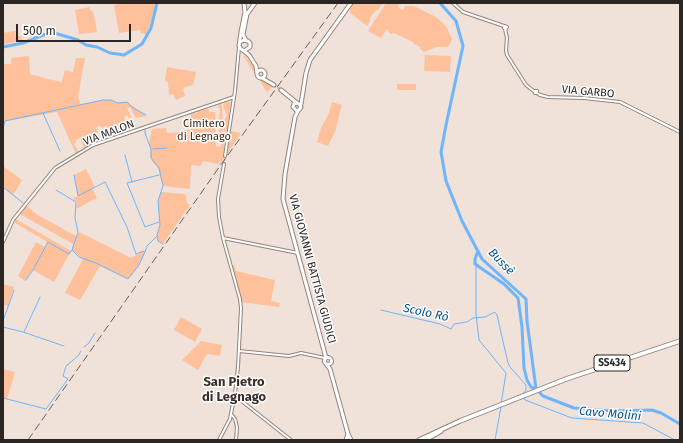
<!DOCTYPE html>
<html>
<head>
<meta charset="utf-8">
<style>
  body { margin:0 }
  #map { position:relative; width:683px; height:443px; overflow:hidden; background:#f0e1d9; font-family:"Fira Sans",sans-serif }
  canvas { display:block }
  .frame { position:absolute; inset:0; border:4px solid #2b2623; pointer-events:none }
  .scale { position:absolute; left:16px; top:24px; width:115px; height:18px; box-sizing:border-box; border:2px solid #2b2623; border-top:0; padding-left:5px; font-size:12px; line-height:14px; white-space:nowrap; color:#2b2623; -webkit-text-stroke:3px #fff; paint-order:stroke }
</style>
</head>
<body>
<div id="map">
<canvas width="683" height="443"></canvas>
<div class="frame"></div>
<div class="scale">500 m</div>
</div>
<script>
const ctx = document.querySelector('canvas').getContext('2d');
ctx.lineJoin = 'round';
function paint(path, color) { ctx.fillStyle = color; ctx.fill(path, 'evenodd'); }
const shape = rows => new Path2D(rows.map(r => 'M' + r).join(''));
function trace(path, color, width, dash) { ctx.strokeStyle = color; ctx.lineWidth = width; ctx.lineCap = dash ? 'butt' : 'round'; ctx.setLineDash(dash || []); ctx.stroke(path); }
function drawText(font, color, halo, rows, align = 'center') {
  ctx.font = font + ' "Fira Sans",sans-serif'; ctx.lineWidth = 3; ctx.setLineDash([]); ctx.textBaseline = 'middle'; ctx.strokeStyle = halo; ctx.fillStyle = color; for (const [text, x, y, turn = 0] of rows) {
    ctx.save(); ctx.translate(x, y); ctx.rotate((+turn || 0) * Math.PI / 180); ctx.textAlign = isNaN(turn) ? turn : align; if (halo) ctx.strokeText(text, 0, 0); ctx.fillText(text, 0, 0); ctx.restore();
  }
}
paint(shape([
  [123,3,156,3,149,28,146,35,141,33,140,30,119,33,114,5],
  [353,3,383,3,378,10,375,11,370,18,370,21,367,26,349,12],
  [386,3,400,3,398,7,403,10,405,6,414,6,436,17,443,23,447,28,452,39,450,44,447,47,437,47,424,52,420,49,420,47,413,43,413,42,394,33,391,34,388,32,389,30,387,29,381,38,368,31],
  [90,7,90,10,93,11,97,32,79,34,75,10],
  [14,31,18,31,15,33,16,36,21,36,22,40,3,45,3,33],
  [244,55,256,68,257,77,263,79,273,86,267,92,244,57],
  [425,55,451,56,450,72,424,71],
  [29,56,30,74,48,79,62,82,65,70,73,72,76,58,85,58,78,96,80,104,103,100,111,100,118,103,127,102,146,116,136,118,130,107,127,108,133,121,131,122,127,115,124,117,126,123,122,126,121,123,108,128,106,126,102,128,100,125,96,128,98,133,89,137,93,145,84,149,80,138,76,140,76,142,74,144,79,152,76,154,57,112,5,121,3,132,3,64,11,64,11,58],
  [167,67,196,72,193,85,185,87,183,90,185,96,176,100,173,94,169,95,168,82,165,80],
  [397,84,416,84,416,90,397,90],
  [235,99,231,131,241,133,227,154,207,182,219,164,221,156,218,164,203,161,201,166,191,165,190,189,163,186,158,168,152,161,150,156,151,149,149,144,152,129,166,128,167,133,184,132,184,130,191,130,191,114,197,113,197,111,204,109,208,109,210,112,215,112,216,146,220,147,221,144,219,129,222,126,219,123,220,108,218,108,218,103,220,103,222,106,223,127,221,153,224,126,226,132,223,158,227,154],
  [225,102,231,102,227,130,224,125,225,118,227,116,223,105],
  [332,102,342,105,335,132,328,146,317,142,321,128,329,113],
  [3,166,22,180,13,195,3,187],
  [86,169,95,187,92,188,97,198,76,209,77,202,73,198,78,196,74,175],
  [161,192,184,194,186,195,187,203,190,205,163,244,158,241,157,236,160,225,158,201],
  [25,204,36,214,76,236,79,232,131,258,143,251,145,252,139,265,128,279,100,266,80,300,65,293,83,259,72,250,73,244,18,213],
  [14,218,71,251,54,282,33,270,25,281,18,276,36,242,45,247,47,242,12,221],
  [231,265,234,265,236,271,275,280,271,301,280,303,279,307,241,302],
  [3,284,14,287,8,306,3,305],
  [181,317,202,329,195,342,174,330],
  [201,341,222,345,220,356,207,354,198,370,182,360],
  [3,369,15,372,7,399,3,398]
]), '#fec19c');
trace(shape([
  [43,113,60,151],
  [3,129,5,121,103,100,111,100,118,103,127,102,132,107,146,115],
  [145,129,145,133,151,149,151,158,159,168,163,186,158,201,160,225,157,235,158,241,163,244],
  [153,149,167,148],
  [125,155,132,182],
  [74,175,78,196,105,182,127,227,136,254,143,251,145,252,147,246,157,236],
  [159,175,127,183,145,227,159,222],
  [3,187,23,203],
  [56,190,76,202,75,218,78,232,72,250,79,257,96,263,128,279,139,265,145,252],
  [476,264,476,314,479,340,506,373,501,404],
  [26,280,33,270,48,242,69,254,72,250],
  [381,310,440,324,451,329,454,324,467,322,473,318,485,317,495,312,497,315,508,363,510,367,526,385,526,390,523,394,525,400,572,418,643,423,675,440],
  [3,321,14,290],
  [3,327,23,332,64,346],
  [24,332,40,297],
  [84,347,89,343,95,333],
  [3,398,46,409,68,379,63,376,66,366,78,356,81,351],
  [495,440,501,407]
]), '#6eb5fc', 1);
trace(shape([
  [440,3,456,21,463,46,446,125,441,152,446,181,462,221,482,259,526,299,527,321,536,389,543,396,574,408,613,411,652,410,661,413,680,424],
  [3,47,23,43,51,32,78,40,86,45,97,47,110,53,124,55,142,44,151,28,157,3],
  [478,251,475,259,475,264,504,284,518,298,522,327,524,368,527,380,531,387,536,389]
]), '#6eb5fc', 3);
trace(shape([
  [224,164,225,156]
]), '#c9bcb5', 2, [2, 1]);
trace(shape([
  [274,85,281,90]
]), '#c9bcb5', 3, [3, 1.5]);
const minor = shape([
  [453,3,463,12,504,26],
  [505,26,507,27,506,29,504,28,505,26],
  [505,29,507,38,506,50,507,55,526,85,535,92],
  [535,91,537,91,537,93,535,93,535,91],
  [537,93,540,95,548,97,584,98,620,102,680,132],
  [225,156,235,91,239,47],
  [223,238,298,253],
  [3,242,13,220,55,168,93,145,234,97],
  [239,351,289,356,301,353,325,358],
  [234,395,291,440],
  [231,414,235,419,237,427,236,440],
  [219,440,230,419,235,393,238,367,241,308,240,299,223,238,219,217,218,199,224,164]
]);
const major = shape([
  [246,40,243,35,244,29,247,14,255,3],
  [240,42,244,40,248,41,250,43,250,47,244,51,241,49,239,46,241,32,245,12,244,3],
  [244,51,249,55,256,66,257,74],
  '257 74a4 4 0 1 1 8 0a4 4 0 1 1-8 0Z',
  [262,78,274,85],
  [281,90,297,103],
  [301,107,299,104,297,103,294,104,293,107,297,111,300,109,301,104,306,73,310,60,351,3],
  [298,111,295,117,285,174,283,199,326,358],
  '324.5 361a3.5 3.5 0 1 1 7 0a3.5 3.5 0 1 1-7 0Z',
  [326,364,330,369,348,434,351,440],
  [346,440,348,434]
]);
const highway = shape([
  [419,440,460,421,566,379,680,341],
  [425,440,441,431]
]);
trace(minor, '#91847c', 4);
trace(major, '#91847c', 5);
trace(highway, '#91847c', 5.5);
trace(minor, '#fff', 2);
trace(major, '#fff', 3);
trace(highway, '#fff', 3.5);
trace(shape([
  [28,440,220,166,338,3]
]), '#675f5a', 1, [8, 4]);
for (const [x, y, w] of [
  [612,363,36]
]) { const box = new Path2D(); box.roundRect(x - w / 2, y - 8, w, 16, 3); ctx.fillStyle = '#fff'; ctx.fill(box); trace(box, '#2b2623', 1); }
drawText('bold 10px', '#2b2623', null, [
  ["SS434",612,363]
]);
drawText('11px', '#2b2623', '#fff', [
  ["VIA GARBO",588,92,5],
  ["VIA MALON",109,133,-21],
  ["VIA GIOVANNI BATTISTA GIUDICI",312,269,75]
]);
drawText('11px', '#47250d', '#fff', [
  ["Cimitero",204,124],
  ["di Legnago",204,137]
]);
drawText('italic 12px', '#005291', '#fff', [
  ["Bussè",501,262,46],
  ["Scolo Rò",426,313,12],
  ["Cavo Molini",610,414,5]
]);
drawText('bold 13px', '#392e27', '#fff', [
  ["San Pietro",234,382],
  ["di Legnago",234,397]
]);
</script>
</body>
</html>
